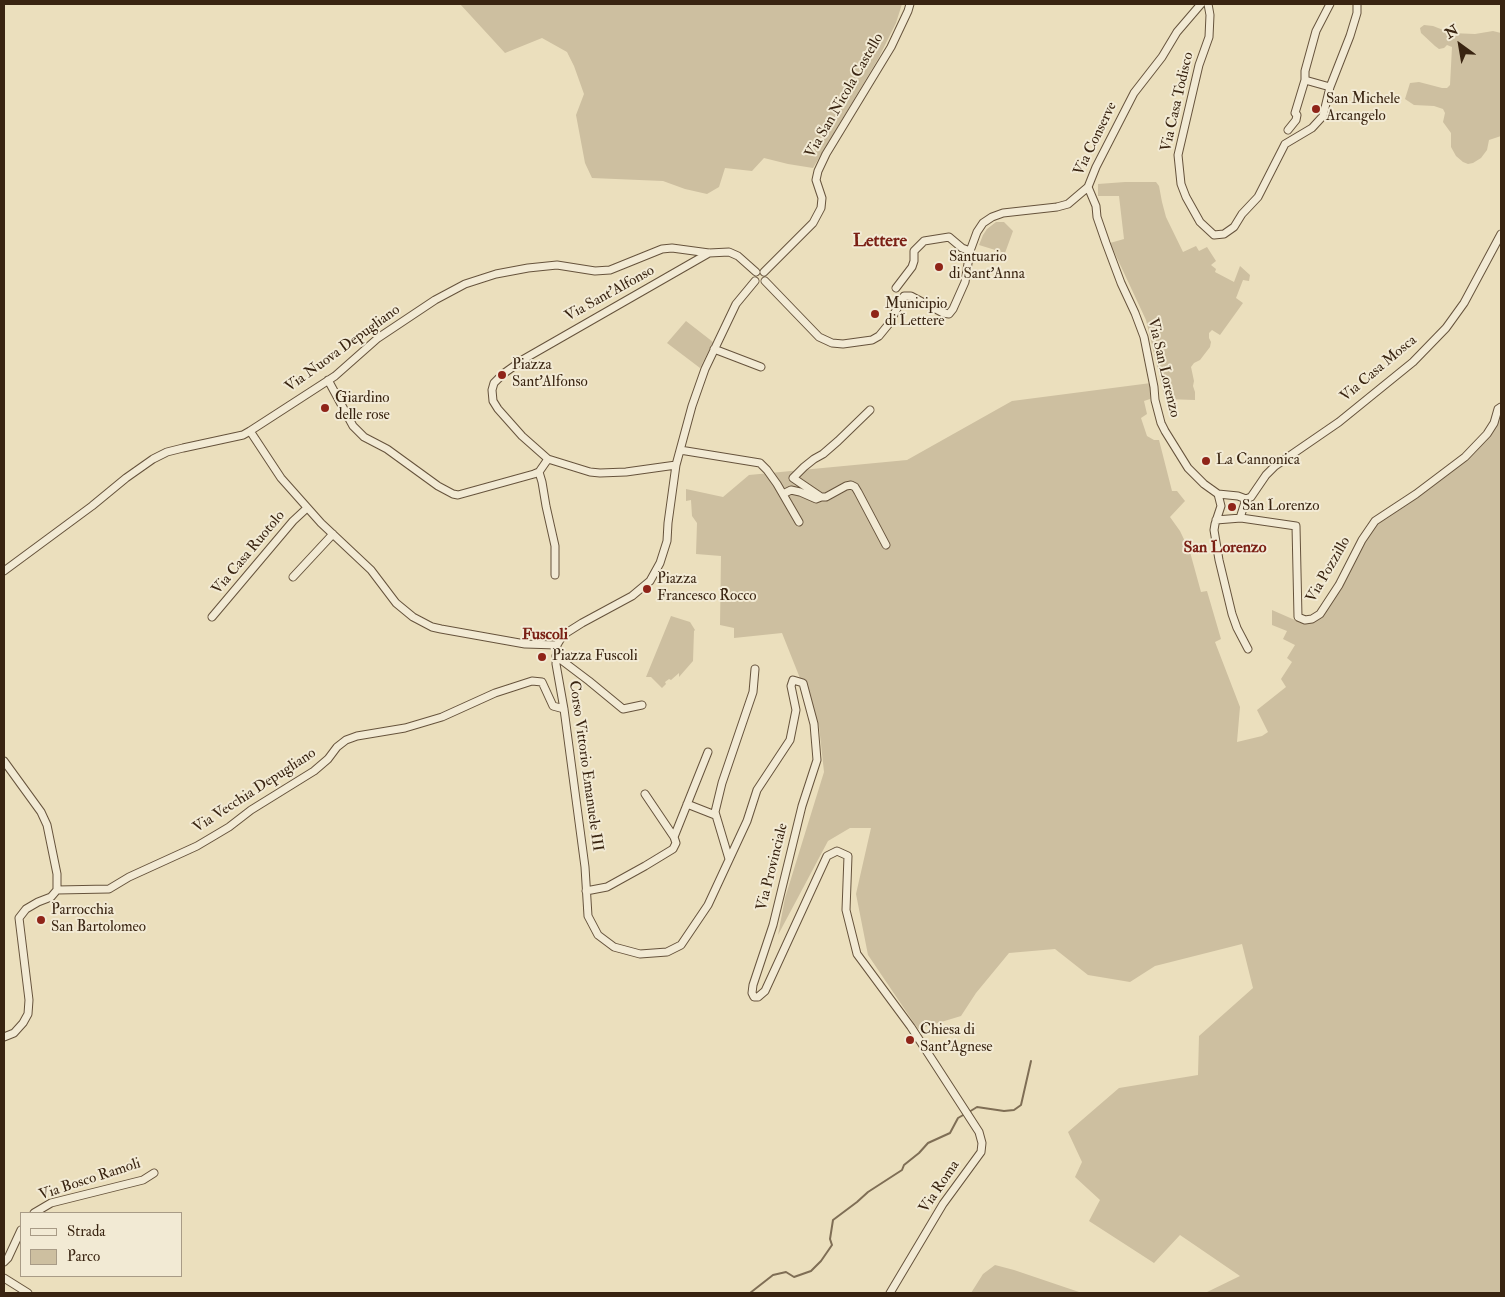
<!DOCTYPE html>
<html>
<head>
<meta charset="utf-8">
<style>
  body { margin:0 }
  #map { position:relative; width:1505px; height:1297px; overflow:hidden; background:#ebdfbd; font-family:"IM FELL Double Pica",serif }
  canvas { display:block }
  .frame { position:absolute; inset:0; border:5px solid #392411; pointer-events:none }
  .legend { position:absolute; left:20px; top:1212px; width:162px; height:65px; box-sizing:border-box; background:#f2ead4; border:1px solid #a89b86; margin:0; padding:6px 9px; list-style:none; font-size:15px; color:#392411 }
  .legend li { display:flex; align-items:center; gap:10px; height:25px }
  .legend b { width:25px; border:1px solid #a89b86 }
  .north { position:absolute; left:1435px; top:20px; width:50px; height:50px; -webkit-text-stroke:4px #f2ead4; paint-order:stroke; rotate:328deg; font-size:14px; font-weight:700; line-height:20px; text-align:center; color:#392411 }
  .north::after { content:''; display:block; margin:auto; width:18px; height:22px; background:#392411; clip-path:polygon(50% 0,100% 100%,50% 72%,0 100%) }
</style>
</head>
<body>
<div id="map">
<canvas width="1505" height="1297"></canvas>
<div class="frame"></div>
<ul class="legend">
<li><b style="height:6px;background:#f2ead4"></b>Strada</li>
<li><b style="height:14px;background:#cdbfa0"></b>Parco</li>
</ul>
<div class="north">N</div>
</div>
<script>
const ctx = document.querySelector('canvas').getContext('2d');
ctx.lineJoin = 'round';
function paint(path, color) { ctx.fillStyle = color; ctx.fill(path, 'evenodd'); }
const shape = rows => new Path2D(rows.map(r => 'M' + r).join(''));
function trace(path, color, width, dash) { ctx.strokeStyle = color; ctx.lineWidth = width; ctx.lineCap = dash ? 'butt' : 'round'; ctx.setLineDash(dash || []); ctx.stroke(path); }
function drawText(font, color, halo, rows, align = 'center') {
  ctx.font = font + ' "IM FELL Double Pica",serif'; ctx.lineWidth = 4; ctx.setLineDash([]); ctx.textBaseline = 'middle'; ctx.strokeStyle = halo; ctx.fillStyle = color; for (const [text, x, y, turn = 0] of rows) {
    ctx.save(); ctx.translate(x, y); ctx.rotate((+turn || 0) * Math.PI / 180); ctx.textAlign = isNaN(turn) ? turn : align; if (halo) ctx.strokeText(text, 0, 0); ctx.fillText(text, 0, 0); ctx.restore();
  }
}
paint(shape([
  [460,4,902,4,896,23,878,59,813,168,788,164,764,158,752,171,725,168,719,187,707,194,685,189,663,181,592,178,585,163,576,115,584,94,574,66,567,52,542,38,505,53],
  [1424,25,1433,26,1451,33,1475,34,1493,31,1501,33,1501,136,1489,140,1487,150,1481,158,1473,163,1468,164,1463,162,1456,156,1451,147,1451,133,1443,122,1445,113,1443,109,1434,106,1414,105,1405,99,1410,83,1419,82,1442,88,1447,88,1450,85,1452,47,1447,45,1444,48,1439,49,1435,46,1421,33,1420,28],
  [1125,182,1156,182,1159,186,1162,202,1166,217,1183,252,1196,246,1199,251,1207,247,1216,261,1211,265,1216,269,1215,272,1234,282,1240,266,1250,275,1249,281,1243,280,1236,298,1243,303,1220,335,1212,330,1209,333,1209,338,1211,342,1210,347,1200,360,1194,363,1191,367,1194,381,1193,386,1195,392,1195,400,1165,399,1146,320,1110,243,1124,239,1119,196,1098,196,1098,184],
  [996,222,1004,222,1013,231,1005,253,979,245,983,235,987,229],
  [686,321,713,342,700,368,667,343],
  [1151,383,1150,399,1144,401,1147,414,1141,418,1147,436,1154,440,1159,440,1172,491,1177,491,1185,501,1170,517,1180,531,1190,552,1201,592,1207,591,1221,639,1215,642,1240,707,1237,742,1262,736,1268,732,1257,710,1286,687,1281,679,1292,662,1287,658,1295,645,1283,639,1287,631,1272,625,1272,610,1304,624,1314,622,1330,606,1367,538,1379,521,1391,512,1415,499,1497,424,1501,412,1501,1293,1205,1293,1240,1276,1180,1235,1154,1263,1089,1221,1100,1200,1075,1177,1082,1162,1068,1132,1119,1088,1198,1075,1199,1036,1253,988,1242,944,1155,966,1130,982,1088,975,1055,949,1009,953,976,993,961,1016,918,1029,868,955,856,894,871,828,850,828,828,841,778,935,785,898,824,772,819,726,782,633,734,638,734,628,720,625,721,556,696,554,697,523,692,516,691,500,686,501,686,489,723,497,749,475,907,460,1012,401],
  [671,616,690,622,695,630,694,631,693,661,679,677,679,673,671,680,669,679,665,682,666,684,662,688,651,677,646,677],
  [995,1265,1014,1270,1082,1293,971,1293,983,1274]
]), '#cdbfa0');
trace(shape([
  [969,1112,977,1107,1004,1111,1014,1110,1021,1105,1031,1061],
  [750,1293,773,1275,786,1272,794,1277,811,1271,821,1261,832,1245,830,1239,833,1220,857,1202,868,1192,902,1170,904,1165,919,1153,928,1143,950,1133,958,1118,965,1114]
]), '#7f6e55', 2);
const minor = shape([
  [1208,4,1210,15,1209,37,1199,65,1178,155,1181,184,1186,197,1200,222,1214,235,1224,234,1234,227,1242,214,1258,197,1285,144,1312,128,1323,116,1330,87,1350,36,1357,13,1357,4],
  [1330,4,1316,31,1305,71,1305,80,1330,87],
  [1288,130,1296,120,1297,115,1295,113,1305,80],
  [1088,187,1096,206,1097,217,1106,243,1121,283,1135,313,1144,337,1154,387,1155,400,1161,423,1165,431,1188,468,1204,484,1218,494,1238,496,1246,499],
  [764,272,813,223,821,208,822,198,816,180,818,171,826,154,891,47,908,11,910,4],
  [755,281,736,304,705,369,692,406,676,465,668,523,667,541,660,563,650,581,632,596,582,623,563,635,557,645,556,664,564,709,585,867,588,916,598,935,614,947,640,954,667,952,681,945,708,905,747,821,757,790,790,740,796,710,791,686,793,680,803,683,814,724,817,760,802,806,773,925,753,985,752,993,754,997,758,997,765,991,827,856,837,851,848,856,846,910,857,954,911,1027,979,1132,982,1143,981,1152,943,1204,890,1293],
  [765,281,819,337,832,343,843,344,872,340,879,336,888,325,904,296,911,296,943,313,949,314,953,309,965,282,970,251,977,232,983,223,992,217,1003,213,1057,207,1068,204,1088,187,1096,167,1134,93,1162,57,1177,32,1201,4],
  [896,288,912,267,914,261,914,251,924,241,949,237,962,248,970,251],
  [714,349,761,367],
  [328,380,353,426,364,437,387,449,438,486,453,494,458,495,534,474,539,472,548,459],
  [250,431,281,478,321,523,371,570,396,603,413,617,432,627,441,629,525,644,557,645],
  [680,450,760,463,767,470,777,484,799,522],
  [676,465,626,472,600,473,590,472,548,459,522,436,498,409,493,401,492,390,494,383,503,374,524,359,709,253],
  [539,472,542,482,546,506,555,546,555,575],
  [783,494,791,490,800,492,816,499,821,497,826,497,846,486,851,485,855,487,858,492,886,545],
  [1218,494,1221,506,1215,524,1214,530,1219,560,1232,614,1237,628,1248,649],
  [821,497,793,478,804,467,814,459,823,454,838,441,870,410],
  [1240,518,1246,499,1251,497,1266,475,1275,466,1339,422,1413,362,1446,328,1464,303,1501,234],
  [1216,520,1241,518,1296,526,1298,617,1305,620,1312,619,1320,614,1339,585,1362,540,1375,521,1416,494,1465,457,1487,434,1494,423,1498,409,1501,407],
  [4,571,92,506,126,478,153,459,167,452,183,448,243,435,250,431,335,376,378,338,435,300,465,284,496,274,528,268,557,265,595,271,610,270,662,249,672,248,709,253,729,252,738,256,756,272],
  [293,577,333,534],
  [212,617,293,521,307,508],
  [556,656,589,681,623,709,642,705],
  [4,761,41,812,47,825,57,874,57,890,51,897,38,902,26,909,19,918,29,1000,28,1014,23,1023,14,1033,4,1037],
  [687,804,715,815],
  [674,837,708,752],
  [729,859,715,812,722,783,753,692,755,669],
  [57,890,109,889,129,877,197,846,229,827,251,810,314,771,328,759,337,747,346,740,357,736,405,728,442,717,495,693,532,681,542,682,553,706,564,709],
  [586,891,607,887,645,866,673,849,676,843,674,837,645,794],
  [34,1213,51,1203,143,1180,154,1173],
  [4,1262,8,1258,21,1230],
  [4,1278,28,1293]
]);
trace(minor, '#66533c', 9);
trace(minor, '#f2ead4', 7);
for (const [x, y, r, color] of [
  [1316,109,5,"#8f2418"],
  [939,267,5,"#8f2418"],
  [875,314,5,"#8f2418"],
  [502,375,5,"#8f2418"],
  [325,408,5,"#8f2418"],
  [1206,461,5,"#8f2418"],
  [1232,507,5,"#8f2418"],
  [647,589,5,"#8f2418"],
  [542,657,5,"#8f2418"],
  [41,920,5,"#8f2418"],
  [910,1040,5,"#8f2418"]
]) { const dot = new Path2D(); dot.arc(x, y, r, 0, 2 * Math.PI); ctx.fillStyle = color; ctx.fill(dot); trace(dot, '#f2ead4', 2); }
drawText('15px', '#392411', '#f2ead4', [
  ["Via San Nicola Castello",845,96,-60],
  ["Via Casa Todisco",1178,102,-77],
  ["Via Conserve",1096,139,-64],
  ["Via Sant'Alfonso",610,294,-29],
  ["Via Nuova Depugliano",343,349,-36],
  ["Via San Lorenzo",1163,368,77],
  ["Via Casa Mosca",1379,369,-40],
  ["Via Casa Ruotolo",249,553,-50],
  ["Via Pozzillo",1329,570,-60],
  ["Corso Vittorio Emanuele III",585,766,82],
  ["Via Vecchia Depugliano",255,791,-33],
  ["Via Provinciale",773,867,-76],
  ["Via Bosco Ramoli",90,1180,-18],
  ["Via Roma",940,1187,-56]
]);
drawText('15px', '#392411', '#f2ead4', [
  ["San Michele",1326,100],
  ["Arcangelo",1326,117],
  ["Santuario",949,258],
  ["di Sant'Anna",949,275],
  ["Municipio",885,305],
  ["di Lettere",885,322],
  ["Piazza",512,366],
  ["Sant'Alfonso",512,383],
  ["Giardino",335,399],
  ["delle rose",335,416],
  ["La Cannonica",1216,461],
  ["San Lorenzo",1242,507],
  ["Piazza",657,580],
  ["Francesco Rocco",657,597],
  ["Piazza Fuscoli",552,657],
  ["Parrocchia",51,911],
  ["San Bartolomeo",51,928],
  ["Chiesa di",920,1031],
  ["Sant'Agnese",920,1048]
], 'left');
drawText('bold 16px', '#7a1f14', '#f2ead4', [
  ["San Lorenzo",1225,549],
  ["Fuscoli",545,636]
]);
drawText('bold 18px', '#7a1f14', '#f2ead4', [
  ["Lettere",880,242]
]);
</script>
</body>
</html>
